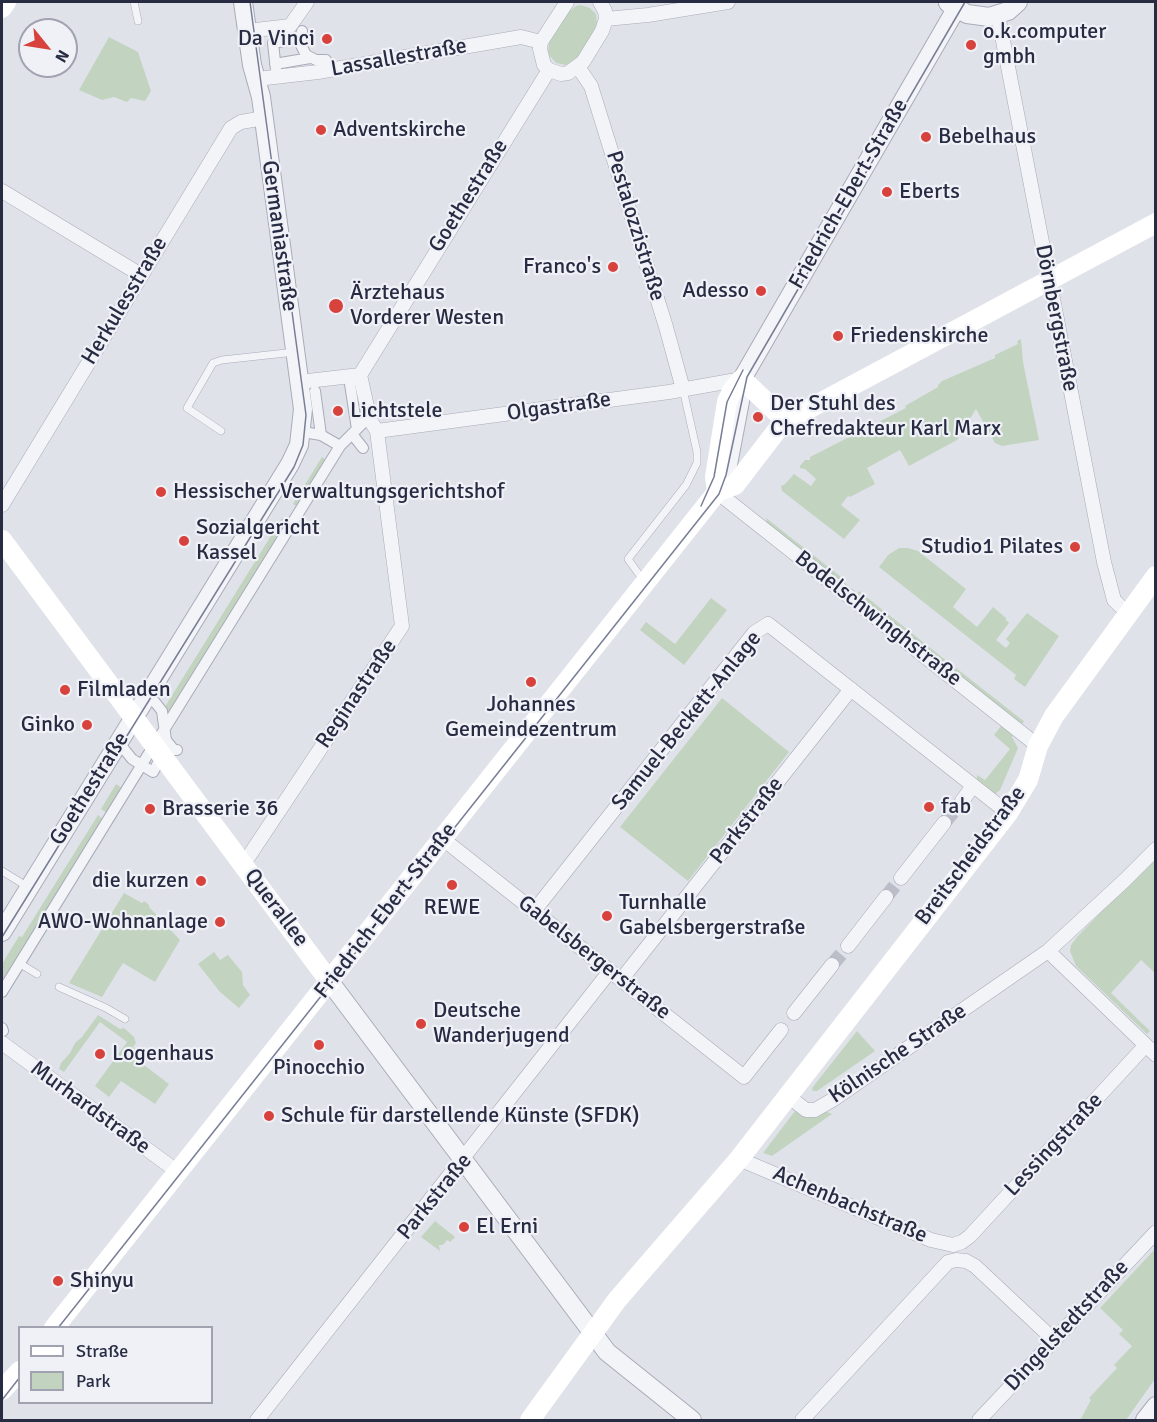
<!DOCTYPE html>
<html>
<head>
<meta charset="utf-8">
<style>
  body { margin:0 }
  #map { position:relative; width:1157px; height:1422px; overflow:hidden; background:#e0e2ea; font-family:Signika,sans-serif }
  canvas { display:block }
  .frame { position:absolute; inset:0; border:3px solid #272c43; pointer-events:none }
  .legend { position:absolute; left:18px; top:1326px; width:195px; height:78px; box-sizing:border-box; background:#f0f1f7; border:2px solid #a0a2af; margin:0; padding:8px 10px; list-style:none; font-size:18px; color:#272c43 }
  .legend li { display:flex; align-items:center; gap:12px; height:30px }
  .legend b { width:30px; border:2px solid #a0a2af }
  .north { position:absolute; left:18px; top:18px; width:60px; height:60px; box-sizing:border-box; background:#f0f1f7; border:2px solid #a0a2af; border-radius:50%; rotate:120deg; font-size:16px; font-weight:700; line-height:24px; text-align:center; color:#272c43 }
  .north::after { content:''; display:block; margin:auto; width:21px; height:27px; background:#d8423c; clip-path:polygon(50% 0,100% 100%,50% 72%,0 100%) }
</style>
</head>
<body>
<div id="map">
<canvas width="1157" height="1422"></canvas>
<div class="frame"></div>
<ul class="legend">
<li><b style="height:8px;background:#fff"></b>Straße</li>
<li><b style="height:16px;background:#c2d4c0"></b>Park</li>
</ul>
<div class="north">N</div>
</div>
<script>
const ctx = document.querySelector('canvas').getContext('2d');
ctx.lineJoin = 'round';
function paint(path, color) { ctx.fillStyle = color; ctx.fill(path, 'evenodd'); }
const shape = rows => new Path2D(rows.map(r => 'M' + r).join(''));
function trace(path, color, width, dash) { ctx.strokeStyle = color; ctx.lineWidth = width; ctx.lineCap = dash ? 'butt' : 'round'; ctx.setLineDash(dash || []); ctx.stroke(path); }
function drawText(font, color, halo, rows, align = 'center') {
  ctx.font = font + ' Signika,sans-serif'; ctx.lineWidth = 4.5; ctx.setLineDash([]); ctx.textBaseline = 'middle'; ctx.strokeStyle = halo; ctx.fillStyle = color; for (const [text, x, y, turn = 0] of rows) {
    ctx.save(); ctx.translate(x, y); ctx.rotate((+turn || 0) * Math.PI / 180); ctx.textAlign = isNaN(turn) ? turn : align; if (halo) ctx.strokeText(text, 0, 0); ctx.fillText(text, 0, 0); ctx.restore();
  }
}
paint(shape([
  [581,5,590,8,596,14,597,23,594,34,577,59,566,65,556,63,548,54,549,42,567,13,576,6],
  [109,37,138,52,151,91,145,101,131,98,127,102,114,97,102,100,79,90],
  [1021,339,1023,362,1039,440,1002,446,995,443,976,409,957,440,909,466,900,450,867,468,875,484,850,497,848,496,841,505,860,520,844,539,782,491,781,486,784,485,794,474,811,486,816,479,805,469,800,468,800,466,805,460,810,460,810,457,906,408,905,406,938,387,938,385,942,381,995,358,995,355,1018,344,1017,341],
  [322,457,325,459,296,506,293,504],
  [282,518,287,522,169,713,163,710],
  [766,518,845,580,843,583,767,523],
  [899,548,908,548,918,551,966,589,953,607,977,627,993,607,1006,618,1006,620,1009,623,996,640,1006,648,1010,643,1006,639,1027,613,1059,636,1025,687,1014,679,1016,675,879,567,888,555],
  [859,591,948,662,946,664,857,594],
  [711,598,727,610,684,665,640,630,646,622,675,644],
  [956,668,1021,719,1024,721,1022,724,954,671],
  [722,698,789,752,688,881,620,827],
  [1001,726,1013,735,1012,737,1018,748,1000,790,995,794,977,780,977,775,985,780,1010,749,994,735],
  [116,784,122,788,107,813,101,809],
  [98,815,103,819,2,983,2,964,19,936,22,937],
  [1155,856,1155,973,1141,960,1111,993,1150,1031,1147,1034,1076,966,1070,951,1071,945,1077,937],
  [124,893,142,903,144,901,149,905,149,907,180,940,155,982,123,963,102,997,69,983],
  [214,952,220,960,228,955,242,972,243,985,250,995,239,1008,220,992,198,964],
  [98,1015,120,1029,124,1028,134,1037,136,1043,133,1047,136,1050,132,1056,169,1084,155,1104,121,1081,109,1097,95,1086,127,1042,100,1022,64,1072,59,1069,61,1063,70,1053,75,1043,82,1037],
  [857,1031,875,1051,817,1091,813,1091,812,1088],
  [795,1111,807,1117,825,1111,832,1114,772,1156,763,1153],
  [435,1221,455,1237,450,1242,447,1240,443,1245,439,1245,440,1251,421,1237],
  [1155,1249,1155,1379,1126,1420,1080,1420,1091,1400,1089,1398,1117,1368,1114,1365,1132,1346,1119,1334,1123,1330,1100,1308]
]), '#c2d4c0');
trace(shape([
  [944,823,962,801],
  [886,897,901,878],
  [832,965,848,946]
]), '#bbbec9', 14, [14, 7]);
const service = shape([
  [134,2,138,21],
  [221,431,187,408,213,363,222,360,295,352],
  [643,580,628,559,686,485,697,463,697,452,683,389],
  [2,871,28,887],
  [19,963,37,974],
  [59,987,106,1008,125,1019]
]);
const pedestrian = shape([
  [300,38,301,45,306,55,316,60,326,60],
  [275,64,310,58],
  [276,70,273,43,300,38,302,31],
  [350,384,357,429],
  [315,391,321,435],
  [309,433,321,435,340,446],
  [352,434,363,448],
  [154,701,162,711,166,740,174,750,177,750],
  [159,738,340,446,365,421],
  [124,749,132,759,153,772,158,763],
  [2,992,149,753],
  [2,1028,3,1031]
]);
const minor = shape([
  [567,2,541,42,540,49,544,65,549,70,561,74,568,73,583,62,602,31,606,19,605,11,600,2],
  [998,15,1104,562,1114,600,1128,614],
  [606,19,648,15,728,2],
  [247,31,290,26,307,2],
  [578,67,591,86,666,327,683,389],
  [257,79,318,72,521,37,541,42],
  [2,191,141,275],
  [360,375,549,70],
  [299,382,360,375],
  [377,431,669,392,742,379],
  [717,492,1038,746],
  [2,505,231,128,241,122,264,118],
  [962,801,973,786],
  [443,839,744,1077,781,1030],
  [243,865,402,626,377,431,370,420,360,375],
  [901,878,944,823],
  [534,911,754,633,768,624,1008,813],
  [848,946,886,897],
  [1048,951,1156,1055],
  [621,980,851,689],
  [794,1013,832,965],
  [2,1043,178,1172],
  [788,1096,806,1110,815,1110,834,1099,1048,951,1125,880,1156,849],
  [739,1159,931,1240,953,1245,962,1242,970,1236,1145,1046],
  [257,1420,610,971],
  [802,1420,948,1262,956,1260,966,1261,975,1266,1054,1340],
  [979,1420,1156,1232]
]);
const tertiary = shape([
  [948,3,967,14,989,17,1008,11,1018,2],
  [717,492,726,475,741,396,742,379,956,9],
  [2,932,290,464,299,445,303,409,261,97,252,65,243,2],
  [330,982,607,1352,692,1420],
  [1145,1420,1156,1406]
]);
trace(service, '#a8abb8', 8);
trace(pedestrian, '#a8abb8', 12);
trace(minor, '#a8abb8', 15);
trace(tertiary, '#a8abb8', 20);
trace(service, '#f3f4f8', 7);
trace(pedestrian, '#f3f4f8', 10);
trace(minor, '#f3f4f8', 14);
trace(tertiary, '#f3f4f8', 18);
trace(shape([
  [2,8,6,2],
  [717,492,735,485,781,425,786,421,1156,223],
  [2,540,330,982],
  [54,1328,717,492,715,477,727,402,732,391,742,379,786,421],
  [2,1390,20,1371],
  [530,1420,617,1300,739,1159,1008,813,1028,780,1038,746,1054,716,1156,576]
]), '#fff', 20);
trace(shape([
  [701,506,714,477,727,402,743,370],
  [2,937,294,467,303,445,306,415,250,2],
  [58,1328,719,494,726,475,747,377,965,2],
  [2,1400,20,1377]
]), '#787e95', 1.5);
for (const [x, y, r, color] of [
  [327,39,6,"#d8423c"],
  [971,45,6,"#d8423c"],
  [321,130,6,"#d8423c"],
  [926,137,6,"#d8423c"],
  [887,192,6,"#d8423c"],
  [613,267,6,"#d8423c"],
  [761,291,6,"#d8423c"],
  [336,306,8,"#d8423c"],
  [838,336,6,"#d8423c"],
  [338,411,6,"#d8423c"],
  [758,417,6,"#d8423c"],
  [161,492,6,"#d8423c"],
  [184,541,6,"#d8423c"],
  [1075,547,6,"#d8423c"],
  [531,682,6,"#d8423c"],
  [65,690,6,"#d8423c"],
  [87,725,6,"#d8423c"],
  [929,807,6,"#d8423c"],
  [150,809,6,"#d8423c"],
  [201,881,6,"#d8423c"],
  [452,885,6,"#d8423c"],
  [607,916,6,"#d8423c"],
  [220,922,6,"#d8423c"],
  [421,1024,6,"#d8423c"],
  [319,1045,6,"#d8423c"],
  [100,1054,6,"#d8423c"],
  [269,1116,6,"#d8423c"],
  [464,1227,6,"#d8423c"],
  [58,1281,6,"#d8423c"]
]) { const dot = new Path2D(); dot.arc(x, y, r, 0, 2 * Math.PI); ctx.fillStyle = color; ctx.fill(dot); trace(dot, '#f0f1f7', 2); }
drawText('22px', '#272c43', '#f0f1f7', [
  ["o.k.computer",983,32],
  ["gmbh",983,57],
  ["Da Vinci",315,39,"right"],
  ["Adventskirche",333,130],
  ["Bebelhaus",938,137],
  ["Eberts",899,192],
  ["Franco's",601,267,"right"],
  ["Adesso",749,291,"right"],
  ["Ärztehaus",350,293],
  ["Vorderer Westen",350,318],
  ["Friedenskirche",850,336],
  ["Der Stuhl des",770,404],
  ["Chefredakteur Karl Marx",770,429],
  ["Lichtstele",350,411],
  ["Hessischer Verwaltungsgerichtshof",173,492],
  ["Sozialgericht",196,528],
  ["Kassel",196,553],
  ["Studio1 Pilates",1063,547,"right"],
  ["Filmladen",77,690],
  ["Johannes",531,705,"center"],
  ["Gemeindezentrum",531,730,"center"],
  ["Ginko",75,725,"right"],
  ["fab",941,807],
  ["Brasserie 36",162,809],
  ["die kurzen",189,881,"right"],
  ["Turnhalle",619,903],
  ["Gabelsbergerstraße",619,928],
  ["REWE",452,908,"center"],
  ["AWO-Wohnanlage",208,922,"right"],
  ["Deutsche",433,1011],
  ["Wanderjugend",433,1036],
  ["Logenhaus",112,1054],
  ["Pinocchio",319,1068,"center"],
  ["Schule für darstellende Künste (SFDK)",281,1116],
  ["El Erni",476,1227],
  ["Shinyu",70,1281]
], 'left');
drawText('22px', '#272c43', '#f0f1f7', [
  ["Lassallestraße",399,58,-10],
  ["Friedrich-Ebert-Straße",849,194,-60],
  ["Goethestraße",469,196,-58],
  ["Pestalozzistraße",635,226,73],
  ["Germaniastraße",279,236,82],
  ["Herkulesstraße",125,301,-59],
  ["Dörnbergstraße",1056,318,79],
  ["Olgastraße",559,407,-8],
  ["Bodelschwinghstraße",878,619,38],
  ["Reginastraße",357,694,-56],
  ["Samuel-Beckett-Anlage",687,721,-51],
  ["Goethestraße",90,789,-58],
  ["Parkstraße",747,821,-52],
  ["Breitscheidstraße",971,856,-53],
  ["Querallee",276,908,53],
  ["Friedrich-Ebert-Straße",386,911,-52],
  ["Gabelsbergerstraße",594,958,38],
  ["Kölnische Straße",898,1054,-34],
  ["Murhardstraße",90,1108,36],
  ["Lessingstraße",1054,1145,-47],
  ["Parkstraße",435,1197,-51],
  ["Achenbachstraße",850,1205,23],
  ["Dingelstedtstraße",1067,1326,-47]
]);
</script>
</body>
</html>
